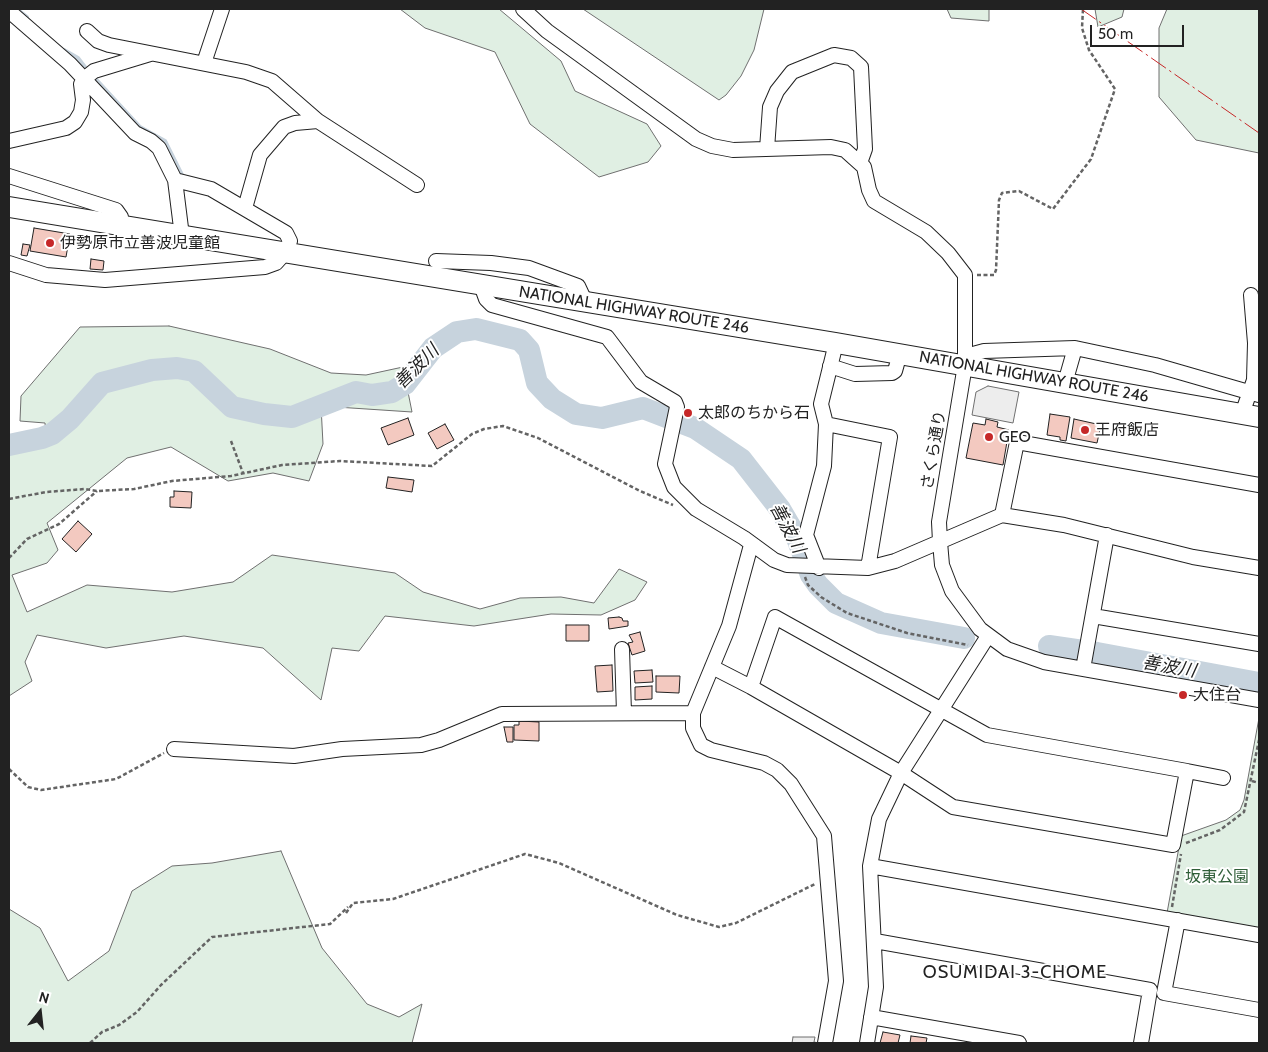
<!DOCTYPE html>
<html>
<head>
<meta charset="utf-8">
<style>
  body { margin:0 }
  #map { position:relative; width:1268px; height:1052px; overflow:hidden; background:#fff; font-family:Cabin,sans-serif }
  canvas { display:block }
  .frame { position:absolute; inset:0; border:10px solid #222; pointer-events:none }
  .north { position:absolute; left:15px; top:987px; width:50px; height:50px; -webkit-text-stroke:4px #fff; paint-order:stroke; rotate:16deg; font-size:14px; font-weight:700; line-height:20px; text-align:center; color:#222 }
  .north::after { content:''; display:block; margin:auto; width:18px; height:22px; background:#222; clip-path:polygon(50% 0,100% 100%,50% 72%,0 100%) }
  .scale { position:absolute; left:1090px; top:25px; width:94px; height:22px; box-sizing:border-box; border:2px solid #222; border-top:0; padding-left:6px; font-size:15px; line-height:18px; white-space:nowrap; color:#222; -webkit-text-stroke:4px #fff; paint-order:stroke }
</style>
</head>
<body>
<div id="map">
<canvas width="1268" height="1052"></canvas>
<div class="frame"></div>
<div class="north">N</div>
<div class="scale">50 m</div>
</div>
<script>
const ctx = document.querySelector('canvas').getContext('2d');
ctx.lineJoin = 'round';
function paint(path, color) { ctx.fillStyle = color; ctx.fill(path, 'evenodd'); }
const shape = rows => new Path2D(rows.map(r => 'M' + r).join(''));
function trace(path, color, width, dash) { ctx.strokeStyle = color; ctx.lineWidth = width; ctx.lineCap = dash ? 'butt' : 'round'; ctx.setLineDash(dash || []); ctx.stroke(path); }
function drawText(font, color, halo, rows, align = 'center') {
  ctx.font = font + ' Cabin,"Noto Sans JP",sans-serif'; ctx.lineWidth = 4; ctx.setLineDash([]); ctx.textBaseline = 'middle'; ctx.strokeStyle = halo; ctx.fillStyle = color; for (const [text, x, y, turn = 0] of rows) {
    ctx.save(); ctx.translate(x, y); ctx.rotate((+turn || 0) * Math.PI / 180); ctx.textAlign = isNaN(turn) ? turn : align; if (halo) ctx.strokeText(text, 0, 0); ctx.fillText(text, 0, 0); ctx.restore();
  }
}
const green = shape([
  [400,9,499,9,561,61,575,91,647,124,661,146,648,162,599,177,530,124,495,52,425,28,400,9],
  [583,9,764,9,754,50,741,76,726,95,719,100,583,9],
  [947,9,989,9,989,21,951,18,947,9],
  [1095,9,1124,9,1122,17,1098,27,1095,9],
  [1167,9,1259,9,1259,153,1196,140,1159,97,1159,28,1167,9],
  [169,326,270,349,331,373,366,375,403,367,412,412,321,406,323,444,309,481,273,473,228,481,171,447,127,458,47,523,58,550,47,563,12,575,27,612,87,585,172,592,233,582,272,555,395,573,423,592,480,609,520,598,561,597,594,603,619,569,647,582,635,600,601,615,551,614,474,626,385,616,359,651,332,648,321,700,263,648,184,636,106,648,37,635,25,662,32,681,9,696,9,442,47,445,45,423,20,421,21,396,80,327,169,326],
  [1259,718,1259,929,1167,913,1181,836,1226,820,1240,810,1244,800,1259,718],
  [281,851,322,948,367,1004,399,1017,422,1004,412,1043,9,1043,9,909,40,928,68,981,109,951,132,891,172,866,212,863,281,851]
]);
paint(green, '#e0efe3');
trace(green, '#6f6f6f', 1);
const parking = shape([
  [988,386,1019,392,1013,423,972,415,976,392,988,386],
  [793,1037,815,1037,814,1042,819,1043,792,1043,793,1037]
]);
paint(parking, '#ededed');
trace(parking, '#6f6f6f', 1);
trace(shape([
  [17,9,27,17],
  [64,50,78,58,88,71],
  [93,76,140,127,165,141,184,179]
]), '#c7d3dd', 4);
trace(shape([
  [9,445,42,438,52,434,70,419,102,383,152,370,177,368,194,371,232,407,264,414,292,417,356,392,372,395,392,392,405,384,433,348,457,332,476,329,520,340,529,350,537,383,552,399,576,414,602,418,643,408,695,428,741,459,780,509,797,538,811,575,818,585,836,603,881,623,964,638],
  [1049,646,1097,653,1259,683]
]), '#c7d3dd', 22);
const building = shape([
  [34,228,70,234,66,257,30,251,34,228],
  [23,244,30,245,27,256,21,255,23,244],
  [91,259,104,261,103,270,90,269,91,259],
  [1050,414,1070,417,1066,441,1060,440,1060,437,1047,435,1050,414],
  [408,418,414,435,388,445,381,428,408,418],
  [986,419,998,422,997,427,1009,430,1003,465,966,458,973,423,985,425,986,419],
  [1074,419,1101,425,1097,443,1071,438,1074,419],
  [445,424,454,440,437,449,428,433,445,424],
  [388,477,414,480,412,492,386,488,388,477],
  [174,491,192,492,191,508,170,507,170,497,174,497,174,491],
  [78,521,92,534,76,552,62,539,78,521],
  [619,617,622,618,623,621,628,621,628,626,609,629,608,618,619,617],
  [566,625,589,625,589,641,566,641,566,625],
  [640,632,645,651,632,655,628,643,633,642,629,635,640,632],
  [612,665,613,691,597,692,595,666,612,665],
  [652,670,653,682,635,683,634,671,652,670],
  [656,676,680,676,679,693,656,692,656,676],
  [652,686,652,699,635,700,635,687,652,686],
  [519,721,539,722,539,741,514,740,514,725,519,725,519,721],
  [504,727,513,727,513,742,507,742,504,727],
  [883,1032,900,1035,898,1043,880,1043,883,1032],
  [911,1036,927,1038,926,1043,910,1043,911,1036]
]);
paint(building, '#f3c9c0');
trace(building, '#222', 1);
const minor = shape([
  [523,9,547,31,696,139,712,146,733,150,831,147,845,150,864,167,869,190,874,201,926,232,948,253,965,275,965,365,939,522,940,542,942,565,952,591,980,629,1007,649,1044,662,1259,700],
  [9,11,70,64,135,133,151,141,159,148,175,180,182,236],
  [87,31,98,41,109,45,246,72,272,81,318,121,417,185],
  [204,63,222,9],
  [9,141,66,128,75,122,81,112,83,100,81,84,84,79,94,71,150,54],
  [767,149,770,107,777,91,792,72,834,55,851,58,861,67,865,149,860,163],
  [9,176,116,210,121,217,119,225],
  [245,208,260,155,284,127,295,123,318,121],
  [436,261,491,263,529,268,578,286,585,301],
  [9,263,46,275,105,280,265,267,276,263,285,253,290,241,286,233,211,189,175,180],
  [481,285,486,299,492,305,607,337,641,382,675,402,677,407,665,464,674,487,696,509,744,538,774,560,787,565,868,568,895,561,1002,515,1064,525,1193,557,1259,568],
  [973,354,984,351,1075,348,1155,365,1259,395],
  [830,366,855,374,892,373,895,371,900,353],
  [1065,383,1075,348],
  [1242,414,1254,380,1255,343,1251,295],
  [826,424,890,437,868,568],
  [1002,515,1017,442,1259,485],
  [751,545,729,626,693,713,693,728,701,745,711,750,764,763,777,770,791,784,824,836,836,981,825,1043],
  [819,568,806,535,824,466,826,424,821,404,836,343],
  [1093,616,1259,644],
  [622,649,624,713],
  [712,667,751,687,901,773,953,807,1173,845,1187,771,987,735,775,617,751,687],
  [1083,669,1107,535],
  [174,749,294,756,342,749,421,745,439,740,502,714,693,713],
  [1187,771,1223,778],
  [870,866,1259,935],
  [1178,920,1164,993,1259,1010],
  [875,941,1150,990,1141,1043],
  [871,1017,1019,1043],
  [867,1043,876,987,870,866,879,819,901,773,988,636]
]);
const highway = shape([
  [9,207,836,343,1259,417]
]);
trace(minor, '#222', 16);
trace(highway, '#222', 22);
trace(shape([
  [977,275,994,275,996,270,999,200,1002,193,1019,191,1053,209,1091,159,1115,89,1089,50,1082,28,1083,9],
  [231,441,243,473],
  [9,499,46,492,85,489,97,491,134,489,172,481,231,476,282,465,340,461,432,466,472,434,484,429,503,426,538,438,640,491,673,505],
  [9,558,27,539,59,524,97,491],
  [805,577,808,585,821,597,847,613,907,633,968,645],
  [9,769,28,787,41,790,116,779,164,753],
  [1252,781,1259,783],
  [1186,843,1220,830,1244,812,1259,740],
  [1172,907,1181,854],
  [346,913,353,903,393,899,525,854,559,863,677,915,719,927,736,923,815,884],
  [90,1043,102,1032,119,1025,137,1012,161,985,212,937,330,924,348,907]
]), '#646464', 2.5, [4, 2.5]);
trace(minor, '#fff', 14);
trace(highway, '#fff', 20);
trace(shape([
  [1081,9,1259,133]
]), '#c62828', 1, [18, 4, 2.5, 4]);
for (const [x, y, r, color] of [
  [50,243,5,"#c62828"],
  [688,413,5,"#c62828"],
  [1085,430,5,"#c62828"],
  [989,437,5,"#c62828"],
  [1183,695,5,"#c62828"]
]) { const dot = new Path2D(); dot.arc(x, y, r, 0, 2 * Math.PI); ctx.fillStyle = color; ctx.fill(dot); trace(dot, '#fff', 2); }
drawText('16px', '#222', '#fff', [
  ["伊勢原市立善波児童館",60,243],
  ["太郎のちから石",698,413],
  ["王府飯店",1095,430],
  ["GEO",999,437],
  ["大住台",1193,695]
], 'left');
drawText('16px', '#222', '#fff', [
  ["NATIONAL HIGHWAY ROUTE 246",634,310,9],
  ["NATIONAL HIGHWAY ROUTE 246",1034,377,10],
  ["さくら通り",934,450,-80]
]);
drawText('16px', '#2f5e38', '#fff', [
  ["坂東公園",1217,877]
]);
drawText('italic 18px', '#222', '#fff', [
  ["善波川",417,367,-45],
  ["善波川",787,528,62],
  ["善波川",1169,667,10]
]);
ctx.letterSpacing = '1px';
drawText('18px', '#222', '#fff', [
  ["OSUMIDAI 3-CHOME",1015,973]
]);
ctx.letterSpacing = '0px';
</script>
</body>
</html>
